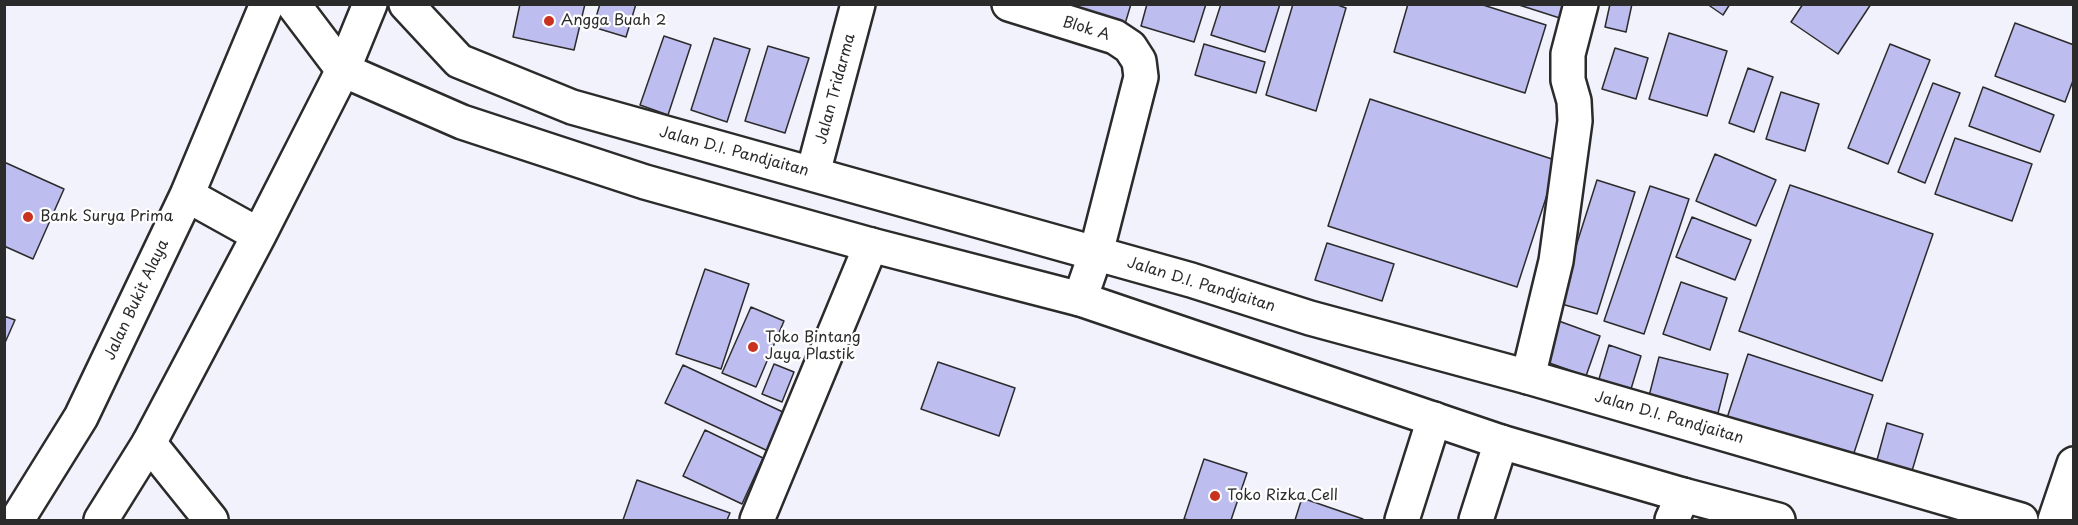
<!DOCTYPE html>
<html>
<head>
<meta charset="utf-8">
<style>
  body { margin:0 }
  #map { position:relative; width:2078px; height:525px; overflow:hidden; background:#f2f2fc; font-family:"Playpen Sans",sans-serif }
  canvas { display:block }
  .frame { position:absolute; inset:0; border:6px solid #2b2b2b; pointer-events:none }
</style>
</head>
<body>
<div id="map">
<canvas width="2078" height="525"></canvas>
<div class="frame"></div>
</div>
<script>
const ctx = document.querySelector('canvas').getContext('2d');
ctx.lineJoin = 'round';
function paint(path, color) { ctx.fillStyle = color; ctx.fill(path, 'evenodd'); }
const shape = rows => new Path2D(rows.map(r => 'M' + r).join(''));
function trace(path, color, width, dash) { ctx.strokeStyle = color; ctx.lineWidth = width; ctx.lineCap = dash ? 'butt' : 'round'; ctx.setLineDash(dash || []); ctx.stroke(path); }
function drawText(font, color, halo, rows, align = 'center') {
  ctx.font = font + ' "Playpen Sans",sans-serif'; ctx.lineWidth = 4.5; ctx.setLineDash([]); ctx.textBaseline = 'middle'; ctx.strokeStyle = halo; ctx.fillStyle = color; for (const [text, x, y, turn = 0] of rows) {
    ctx.save(); ctx.translate(x, y); ctx.rotate((+turn || 0) * Math.PI / 180); ctx.textAlign = isNaN(turn) ? turn : align; if (halo) ctx.strokeText(text, 0, 0); ctx.fillText(text, 0, 0); ctx.restore();
  }
}
const building = shape([
  [520,4,585,4,574,50,513,37,520,4],
  [600,4,636,4,626,37,593,27,600,4],
  [1069,4,1131,4,1125,24,1068,8,1069,4],
  [1147,4,1206,4,1194,42,1141,26,1147,4],
  [1221,4,1280,4,1265,52,1211,35,1221,4],
  [1293,4,1335,4,1346,8,1316,111,1266,95,1293,4],
  [1408,4,1480,4,1546,25,1525,93,1394,52,1408,4],
  [1516,4,1574,4,1569,21,1516,4],
  [1610,4,1632,4,1626,32,1605,27,1610,4],
  [1707,4,1730,4,1723,15,1707,4],
  [1803,4,1871,4,1838,54,1791,22,1803,4],
  [2015,23,2074,45,2074,78,2065,102,1995,76,2015,23],
  [1669,33,1727,51,1707,116,1649,99,1669,33],
  [664,36,691,45,668,115,640,105,664,36],
  [714,38,750,49,727,122,691,110,714,38],
  [1204,44,1265,62,1256,93,1195,75,1204,44],
  [1890,44,1930,60,1888,164,1848,148,1890,44],
  [768,46,809,58,785,133,745,121,768,46],
  [1615,48,1648,58,1636,99,1602,89,1615,48],
  [1748,68,1773,77,1754,132,1729,123,1748,68],
  [1933,83,1960,93,1925,183,1898,172,1933,83],
  [1983,87,2054,115,2040,152,1969,126,1983,87],
  [1781,92,1819,104,1805,151,1766,139,1781,92],
  [1370,99,1558,161,1517,287,1328,226,1370,99],
  [1955,138,2032,164,2012,221,1935,194,1955,138],
  [1715,154,1776,180,1756,226,1696,201,1715,154],
  [4,162,64,189,33,259,4,246,4,162],
  [1597,180,1635,192,1597,314,1558,303,1597,180],
  [1790,185,1933,234,1882,381,1739,331,1790,185],
  [1650,186,1689,199,1644,334,1604,321,1650,186],
  [1692,217,1751,240,1735,280,1676,257,1692,217],
  [1327,243,1394,264,1382,301,1315,280,1327,243],
  [705,269,749,284,721,369,676,354,705,269],
  [1681,282,1727,298,1710,350,1663,334,1681,282],
  [751,307,784,321,756,387,722,373,751,307],
  [4,316,15,320,4,345,4,316],
  [1556,320,1600,336,1586,376,1541,360,1556,320],
  [1609,345,1641,356,1631,389,1599,379,1609,345],
  [1748,354,1873,395,1852,459,1727,418,1748,354],
  [1659,357,1728,374,1718,413,1649,396,1659,357],
  [938,362,1015,388,999,436,921,409,938,362],
  [774,364,794,372,782,402,762,394,774,364],
  [683,365,785,413,768,451,665,403,683,365],
  [1887,423,1923,434,1909,481,1874,471,1887,423],
  [705,430,763,458,742,504,683,476,705,430],
  [1204,459,1247,473,1231,520,1189,520,1184,519,1204,459],
  [637,480,730,513,727,520,623,520,637,480],
  [1302,498,1363,519,1363,520,1295,520,1302,498]
]);
paint(building, '#bebdef');
trace(building, '#2b2b2b', 1.5);
const minor = shape([
  [1009,4,1115,37,1130,47,1139,61,1141,77,1096,253,1080,299],
  [1528,377,1556,261,1575,121,1574,101,1568,80,1568,54,1581,4],
  [149,443,211,520],
  [757,520,871,245],
  [1402,520,1434,419],
  [1476,520,1501,442],
  [1672,520,1683,495],
  [2055,520,2074,464]
]);
const tertiary = shape([
  [813,173,858,4],
  [187,195,259,235],
  [17,520,81,417,187,195,267,4],
  [101,520,149,443,259,235,343,70,370,4]
]);
const trunk = shape([
  [293,4,343,70,462,122,645,182,871,245,1080,299,1501,442,1683,495,1778,520],
  [406,4,459,61,572,107,1191,280,1310,318,1528,377,2021,520]
]);
trace(minor, '#2b2b2b', 38);
trace(tertiary, '#2b2b2b', 38);
trace(trunk, '#2b2b2b', 38);
trace(minor, '#fff', 33);
trace(tertiary, '#fff', 33);
trace(trunk, '#fff', 33);
for (const [x, y, r, color] of [
  [549,21,6,"#c8321e"],
  [28,217,6,"#c8321e"],
  [753,347,6,"#c8321e"],
  [1215,496,6,"#c8321e"]
]) { const dot = new Path2D(); dot.arc(x, y, r, 0, 2 * Math.PI); ctx.fillStyle = color; ctx.fill(dot); trace(dot, '#fff', 2); }
drawText('15px', '#2b2b2b', '#fff', [
  ["Angga Buah 2",561,21],
  ["Bank Surya Prima",40,217],
  ["Toko Bintang",765,338],
  ["Jaya Plastik",765,355],
  ["Toko Rizka Cell",1227,496]
], 'left');
drawText('15px', '#2b2b2b', '#fff', [
  ["Blok A",1086,29,17],
  ["Jalan Tridarma",836,89,-75],
  ["Jalan D.I. Pandjaitan",734,152,15],
  ["Jalan D.I. Pandjaitan",1201,285,17],
  ["Jalan Bukit Alaya",137,300,-65],
  ["Jalan D.I. Pandjaitan",1669,418,16]
]);
</script>
</body>
</html>
